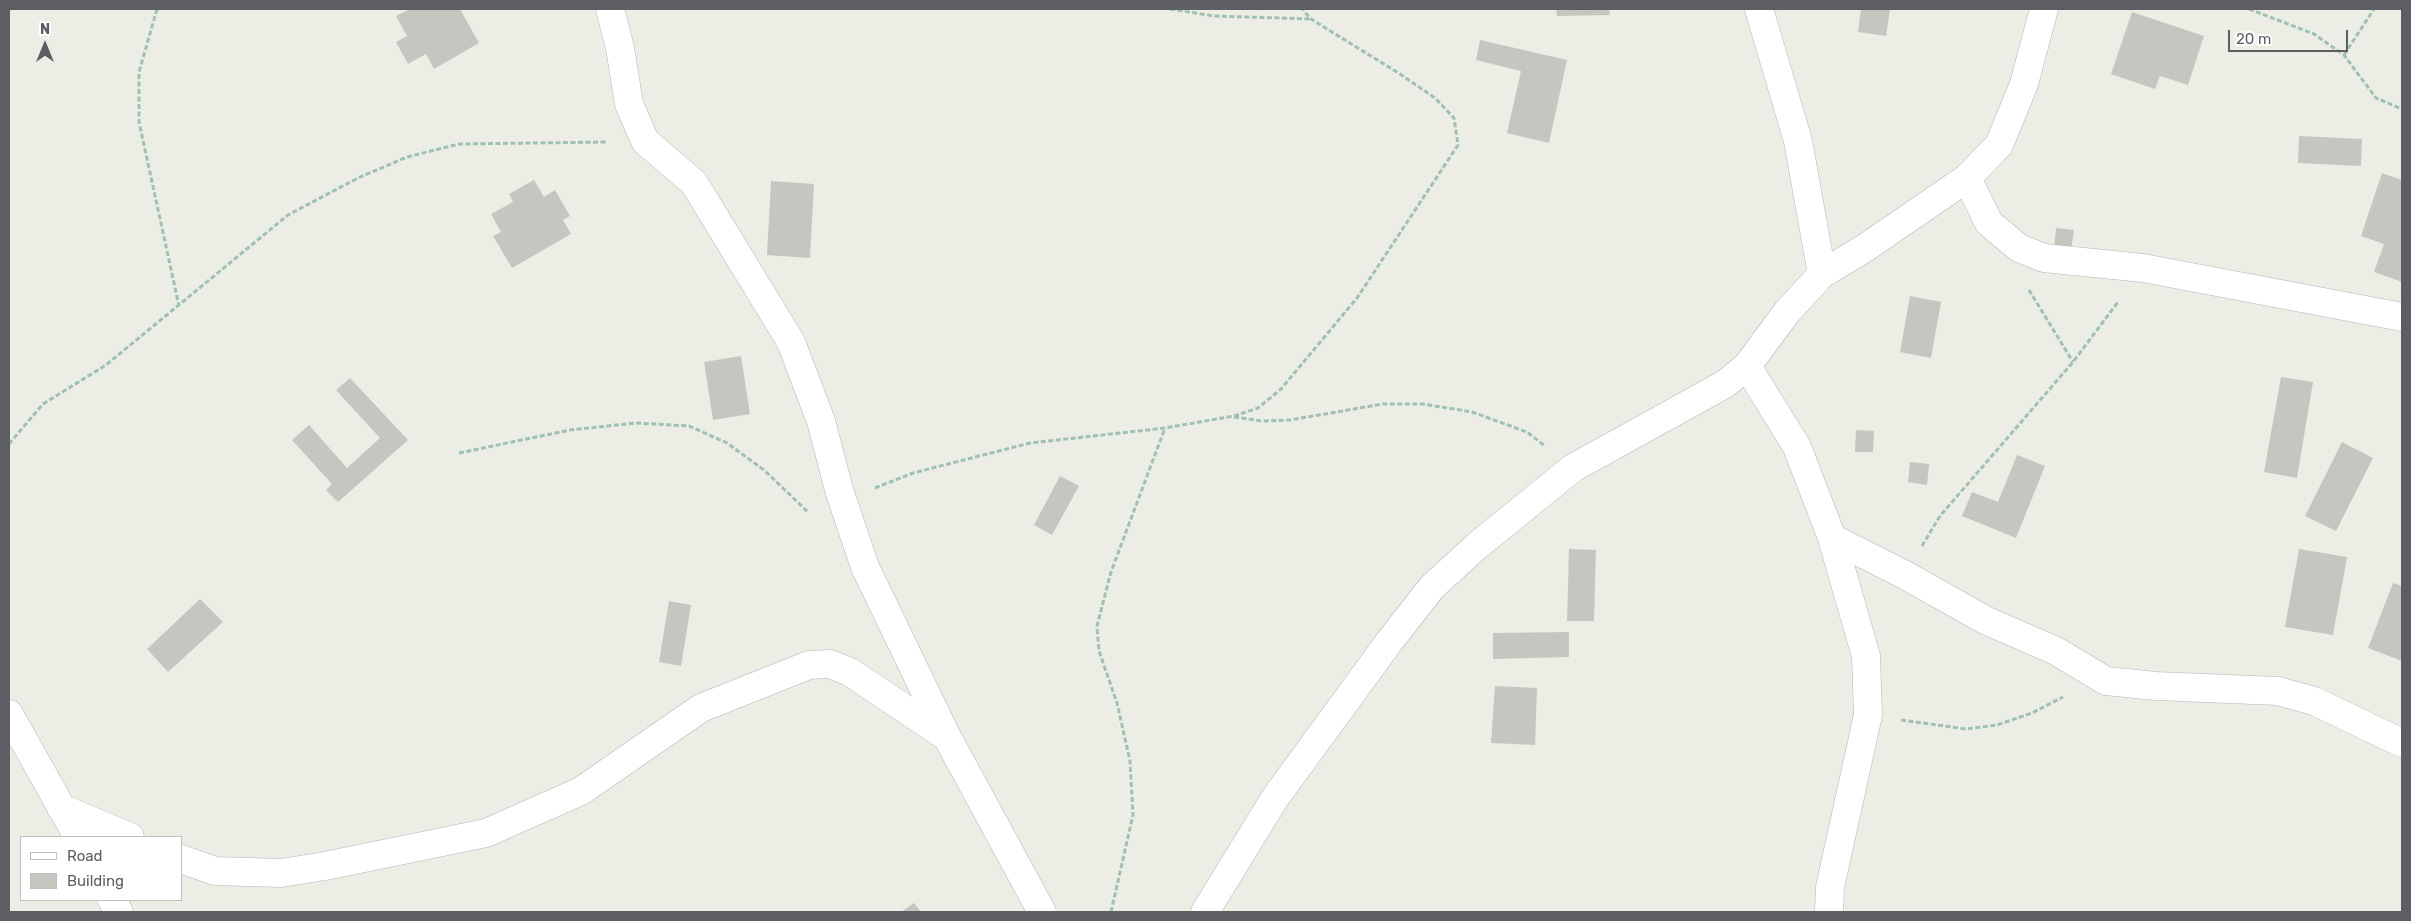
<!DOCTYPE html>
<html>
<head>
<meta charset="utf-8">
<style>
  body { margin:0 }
  #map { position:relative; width:2411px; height:921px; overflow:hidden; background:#ecede5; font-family:Rubik,sans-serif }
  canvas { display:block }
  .frame { position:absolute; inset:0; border:10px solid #5d5e63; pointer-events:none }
  .legend { position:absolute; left:20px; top:836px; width:162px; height:65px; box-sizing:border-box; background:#fff; border:1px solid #bebfc1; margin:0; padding:6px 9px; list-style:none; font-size:15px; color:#5d5e63 }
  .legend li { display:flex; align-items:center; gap:10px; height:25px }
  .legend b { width:25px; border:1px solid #bebfc1 }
  .north { position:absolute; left:20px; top:20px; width:50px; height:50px; -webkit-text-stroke:4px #fff; paint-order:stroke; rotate:0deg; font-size:14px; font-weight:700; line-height:20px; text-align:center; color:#5d5e63 }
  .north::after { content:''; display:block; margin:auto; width:18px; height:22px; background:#5d5e63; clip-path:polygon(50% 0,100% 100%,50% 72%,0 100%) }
  .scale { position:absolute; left:2228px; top:30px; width:120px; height:22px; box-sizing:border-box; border:2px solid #5d5e63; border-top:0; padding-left:6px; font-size:15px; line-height:18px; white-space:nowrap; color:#5d5e63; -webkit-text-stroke:4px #fff; paint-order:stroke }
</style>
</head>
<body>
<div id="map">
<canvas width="2411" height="921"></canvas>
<div class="frame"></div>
<ul class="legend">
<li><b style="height:6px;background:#fff"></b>Road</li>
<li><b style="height:14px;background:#c6c6c0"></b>Building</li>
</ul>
<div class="north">N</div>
<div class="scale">20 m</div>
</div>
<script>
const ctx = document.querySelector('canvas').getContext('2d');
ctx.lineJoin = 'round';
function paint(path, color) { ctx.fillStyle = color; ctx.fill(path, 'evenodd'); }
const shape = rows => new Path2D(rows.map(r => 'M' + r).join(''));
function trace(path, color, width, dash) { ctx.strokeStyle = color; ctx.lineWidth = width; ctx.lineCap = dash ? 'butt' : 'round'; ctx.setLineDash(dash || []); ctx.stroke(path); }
paint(shape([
  [410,9,460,9,479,43,434,69,426,54,408,64,396,42,407,36,396,16],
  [1556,9,1609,9,1610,15,1557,16],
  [1861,9,1890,9,1886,36,1858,32],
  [2132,12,2204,36,2188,85,2160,76,2155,89,2111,74],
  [1480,40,1567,60,1549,143,1507,133,1521,71,1476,60],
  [2299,136,2362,139,2361,166,2298,163],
  [2382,173,2402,180,2402,282,2374,272,2384,244,2361,236],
  [534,180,544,197,555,190,570,216,563,220,571,234,512,268,493,236,501,232,491,214,513,202,509,194],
  [771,181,814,184,810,258,767,255],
  [2056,228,2074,230,2071,251,2054,249],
  [1910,296,1941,302,1931,358,1900,352],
  [741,356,750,414,713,420,704,362],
  [2281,377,2313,382,2297,478,2264,472],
  [350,378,408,440,338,502,326,490,332,484,292,440,309,425,347,468,380,438,336,390],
  [1856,430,1874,431,1873,452,1855,452],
  [2342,442,2373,458,2336,531,2305,516],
  [2017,455,2045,466,2016,538,1962,516,1972,492,1998,502],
  [1910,462,1929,464,1927,485,1908,482],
  [1060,476,1079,486,1052,535,1034,525],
  [1569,549,1596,550,1594,621,1567,621],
  [2299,549,2347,557,2333,635,2285,627],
  [2393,583,2402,586,2402,661,2368,648],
  [200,599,223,622,168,672,147,649],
  [669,601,691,605,681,666,659,662],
  [1569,632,1569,657,1493,659,1493,633],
  [1495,686,1537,688,1535,745,1491,743],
  [914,903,921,912,901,912]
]), '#c6c6c0');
const minor = shape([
  [610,9,620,48,629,104,645,141,694,183,791,342,821,421,839,490,865,567,947,737,1042,912],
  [1759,9,1798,141,1822,274],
  [1967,178,1989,223,2019,248,2044,258,2143,268,2402,317],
  [1747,366,1797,447,1832,538,1866,656,1868,715,1830,887,1829,912],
  [1832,538,1905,575,1985,620,2056,651,2106,681,2156,686,2278,691,2314,701,2402,743],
  [9,714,78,837],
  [61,808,130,837],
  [181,859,215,871,281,873,325,866,486,833,581,791,701,708,809,665,830,664,850,672,947,737],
  [112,900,119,912],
  [1205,912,1275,798,1389,642,1432,587,1478,545,1573,468,1725,384,1747,366,1787,312,1822,274,1865,248,1967,178,1999,145,2024,84,2044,9]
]);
trace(minor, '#b5b5ba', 29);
trace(shape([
  [157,9,139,72,139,122,179,306],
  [1170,9,1214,16,1311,19],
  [2249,9,2314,34,2344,55,2376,98,2402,109],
  [2344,55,2374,9],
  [2029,290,2073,362],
  [1234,417,1262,421,1290,420,1383,404,1423,404,1472,412,1527,432,1545,446],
  [9,444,43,404,106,365,288,215,358,178,407,157,459,144,607,142],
  [459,453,570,430,636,423,689,426,727,443,764,470,809,513],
  [875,488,913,473,1030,443,1165,428,1234,416,1258,408,1281,389,1357,298,1458,145,1454,118,1435,98,1400,74,1311,19,1302,9],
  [1922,546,1940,516,2073,362,2118,302],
  [1901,720,1966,729,1997,725,2032,713,2063,697],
  [1111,912,1133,815,1130,761,1117,703,1099,651,1097,626,1111,572,1165,428]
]), '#9fc1b4', 3, [5, 2.5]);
trace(minor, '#fff', 28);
</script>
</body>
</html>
